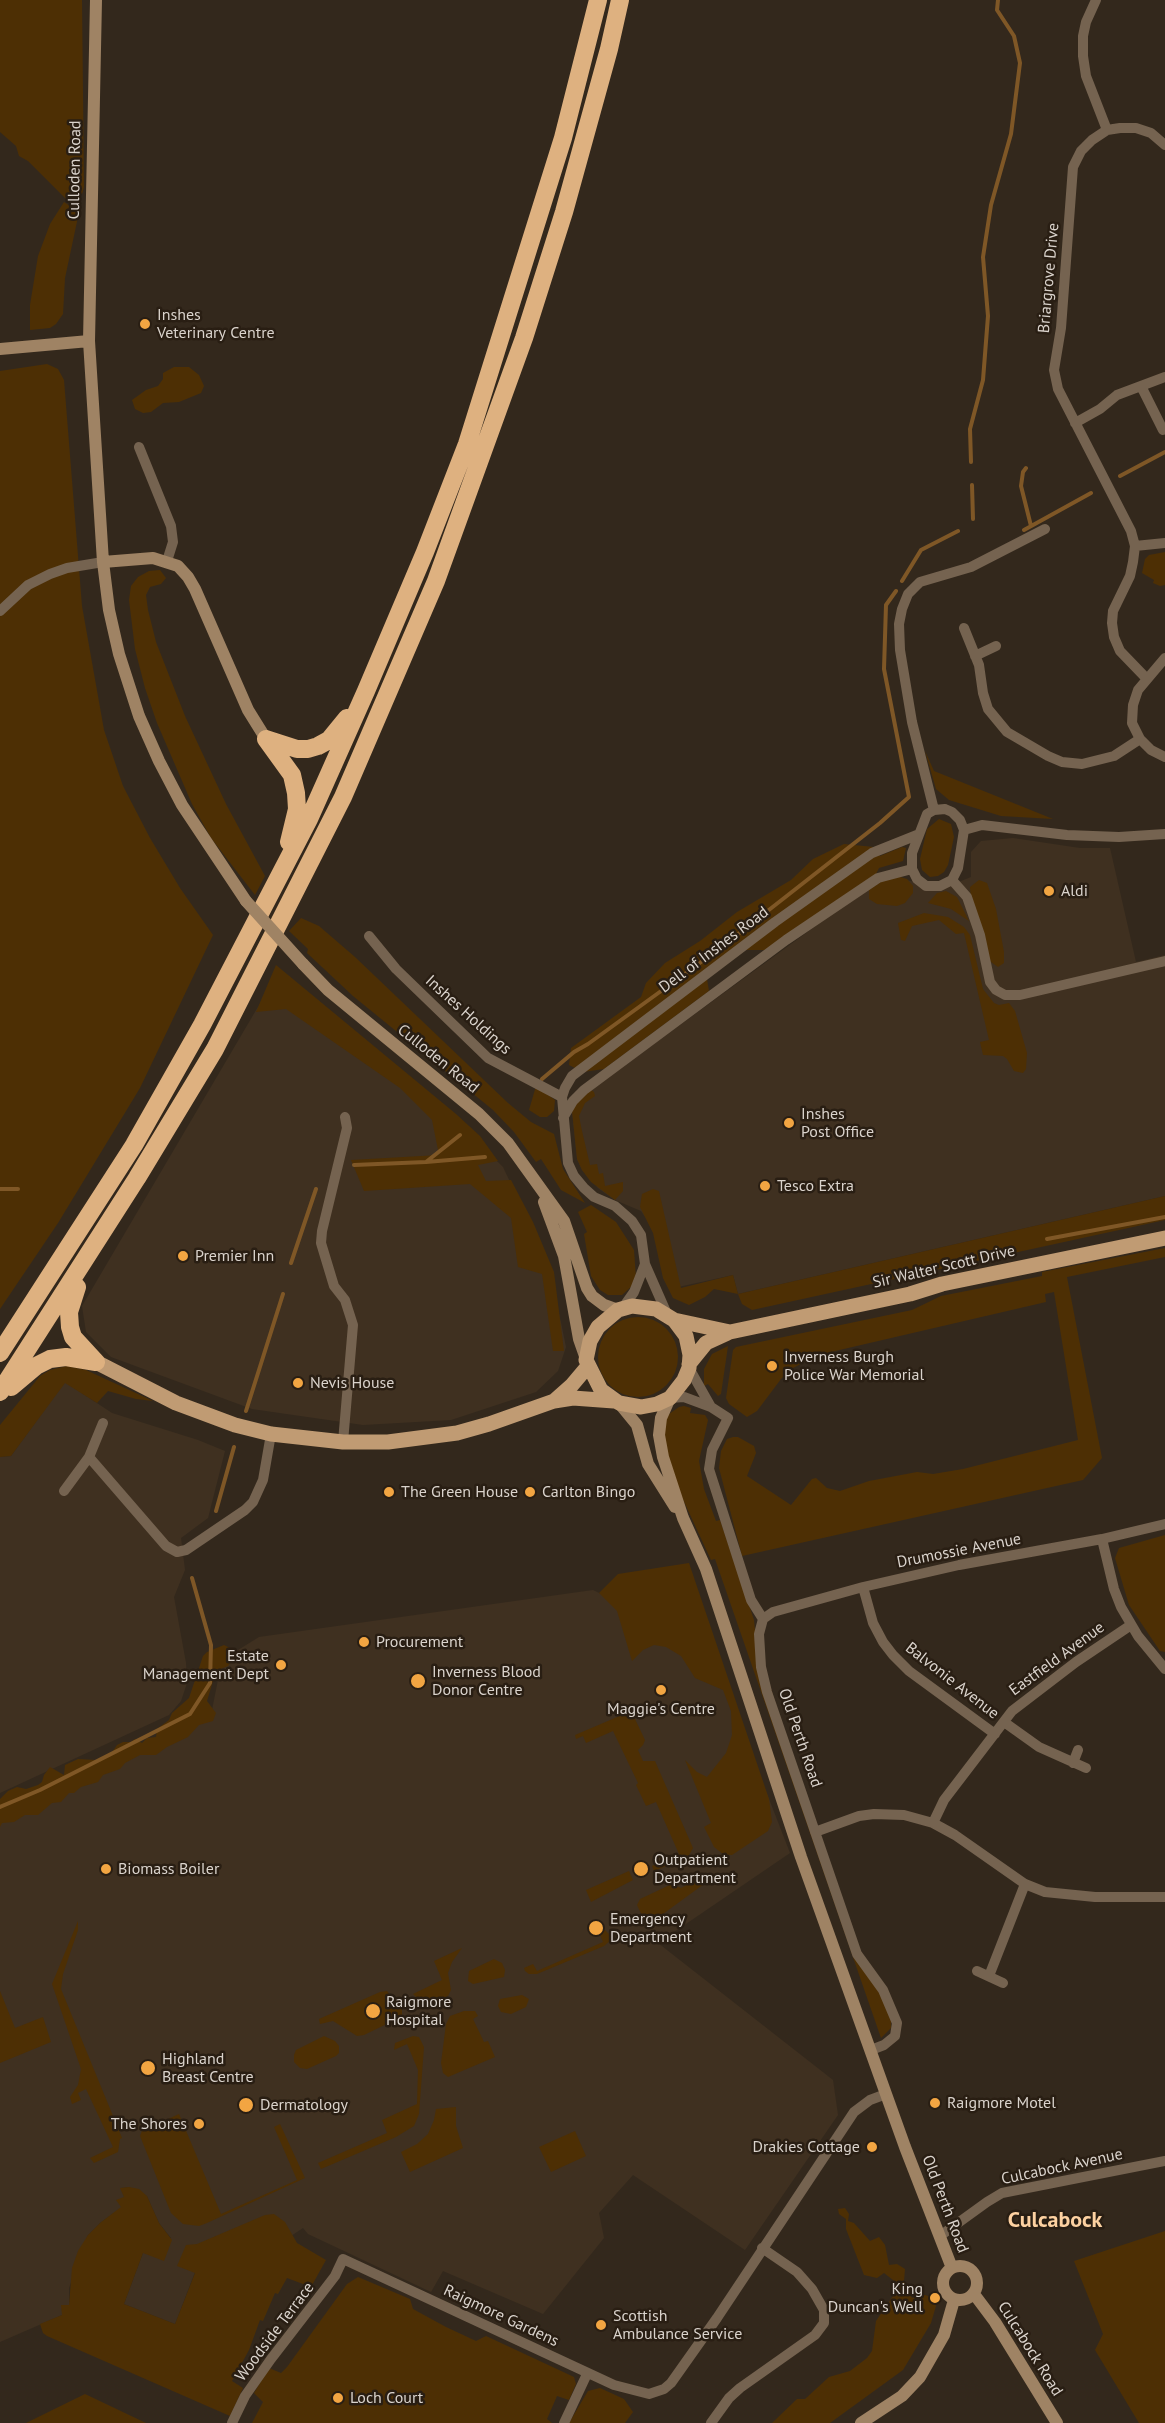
<!DOCTYPE html>
<html>
<head>
<meta charset="utf-8">
<style>
  body { margin:0 }
  canvas { display:block; background:#33281c }
</style>
</head>
<body>
<canvas width="1165" height="2423"></canvas>
<script>
const ctx = document.querySelector('canvas').getContext('2d');
ctx.lineJoin = 'round';
function paint(path, color) { ctx.fillStyle = color; ctx.fill(path, 'evenodd'); }
const shape = rows => new Path2D(rows.map(r => 'M' + r).join(''));
function trace(path, color, width, dash) { ctx.strokeStyle = color; ctx.lineWidth = width; ctx.lineCap = dash ? 'butt' : 'round'; ctx.setLineDash(dash || []); ctx.stroke(path); }
function drawText(font, color, halo, rows, align = 'center') {
  ctx.font = font + ' "PT Sans",sans-serif'; ctx.lineWidth = 5; ctx.setLineDash([]); ctx.textBaseline = 'middle'; ctx.strokeStyle = halo; ctx.fillStyle = color; for (const [text, x, y, turn = 0] of rows) {
    ctx.save(); ctx.translate(x, y); ctx.rotate((+turn || 0) * Math.PI / 180); ctx.textAlign = isNaN(turn) ? turn : align; if (halo) ctx.strokeText(text, 0, 0); ctx.fillText(text, 0, 0); ctx.restore();
  }
}
paint(shape([
  [1013,838,1080,848,1110,848,1136,962,1165,955,1165,1196,738,1294,733,1275,678,1287,656,1232,641,1211,615,1200,598,1188,582,1170,577,1159,572,1111,588,1092,861,893,895,877,941,889,971,877,971,852,981,841],
  [275,978,428,1093,503,1167,549,1265,566,1347,558,1371,536,1392,451,1420,363,1425,252,1409,111,1357,86,1332,82,1306],
  [65,1382,112,1413,198,1440,225,1451,208,1518,181,1538,185,1570,174,1597,186,1663,187,1683,181,1701,169,1715,0,1793,0,1457,11,1456],
  [593,1590,710,1647,790,1853,658,1943,833,2080,838,2115,745,2250,633,2175,599,2213,604,2238,543,2314,443,2271,431,2292,308,2234,303,2228,291,2236,274,2230,232,2230,197,2245,186,2245,195,2272,175,2324,124,2304,143,2253,171,2238,159,2223,147,2196,129,2187,121,2188,124,2197,122,2207,100,2223,88,2235,69,2288,69,2305,62,2315,0,2342,0,1817,211,1715,222,1660,259,1637]
]), '#3f3020');
paint(shape([
  [0,0,82,0,84,187,82,194,66,199,28,161,19,156,16,146,0,132],
  [64,202,76,210,78,217,65,278,63,314,56,324,50,328,30,330,30,305,38,256,50,224],
  [47,364,58,369,64,380,82,606,104,730,123,786,150,838,180,888,213,935,140,1088,58,1223,0,1309,0,371],
  [174,367,189,367,199,375,204,386,201,393,179,402,163,403,151,412,143,413,135,409,132,400,146,390,158,386,163,379,163,373],
  [1165,552,1165,585,1160,586,1153,583,1154,580,1142,573,1145,559,1149,555],
  [160,570,166,578,161,584,150,587,146,595,148,610,156,642,185,716,226,804,265,876,255,895,211,838,192,804,157,723,145,688,135,649,129,600,131,586,138,577,149,571],
  [925,751,934,771,1053,819,1001,816,949,800,936,789],
  [939,819,951,824,954,837,948,865,944,872,938,876,930,877,922,870,920,859,927,829],
  [844,844,874,847,880,856,902,847,906,848,903,861,879,868,876,874,765,950,744,950,707,979,709,991,604,1069,583,1072,569,1065,571,1048,641,997,646,983,665,963,700,941,737,912,791,880,813,859],
  [897,876,907,879,913,886,913,893,905,903,897,906,877,904,869,899,869,890,882,881],
  [979,880,987,883,996,909,1004,952,1004,963,998,967,987,959,971,900,970,887],
  [946,891,957,897,969,921,951,909,928,903,937,893],
  [924,913,948,917,964,927,970,935,983,989,994,1003,999,1005,1009,1003,1015,1011,1027,1053,1026,1069,1023,1073,1014,1071,1007,1059,1003,1056,983,1055,980,1042,989,1040,964,933,956,934,939,920,912,926,905,941,901,940,898,923],
  [301,918,319,926,355,957,508,1103,531,1122,554,1134,563,1169,585,1203,561,1190,541,1159,536,1162,514,1132,493,1110,353,996,307,953,308,949,289,931],
  [276,965,456,1114,480,1136,498,1161,478,1165,486,1181,511,1180,533,1222,554,1272,564,1351,553,1351,542,1274,518,1267,511,1218,470,1184,364,1191,351,1160,439,1155,432,1120,400,1088,286,1009,256,1012],
  [536,1086,555,1100,554,1111,547,1117,540,1117,529,1110],
  [591,1090,594,1092,595,1096,585,1103,579,1116,582,1131,590,1165,597,1164,599,1174,603,1173,605,1186,623,1182,623,1191,615,1200,591,1182,582,1170,577,1159,572,1111,577,1102],
  [653,1189,659,1191,681,1288,733,1275,738,1294,1165,1196,1165,1220,752,1310,742,1304,738,1294,714,1289,705,1297,689,1305,673,1298,663,1278,653,1233,640,1207,642,1194],
  [591,1205,616,1222,634,1250,636,1278,632,1286,622,1295,608,1295,600,1290,591,1276,584,1234,587,1232,578,1212],
  [1165,1248,1165,1257,1067,1277,1102,1458,1083,1480,742,1556,719,1468,721,1451,727,1439,733,1437,738,1437,754,1446,756,1453,747,1476,791,1505,812,1479,816,1478,827,1488,840,1491,869,1481,917,1472,933,1474,963,1469,1078,1440,1054,1292,1045,1294,1046,1302,818,1355,793,1368,781,1379,757,1411,747,1417,729,1404,726,1398,733,1350,736,1347,912,1310,941,1296,1042,1276,1042,1272],
  '598 1357a40 40 0 1 1 80 0a40 40 0 1 1-80 0Z',
  [728,1346,721,1394,718,1396,708,1384,704,1386,704,1369,712,1354],
  [67,1366,86,1370,153,1401,136,1399,108,1391,97,1403,65,1383,11,1456,0,1457,0,1425,40,1376,50,1370],
  [684,1406,691,1408,690,1413,705,1415,708,1420,699,1461,704,1489,716,1521,720,1520,747,1599,754,1620,756,1641,852,1947,879,1989,891,2021,891,2028,881,2038,715,1559,711,1560,680,1493,663,1446,664,1423,669,1414,679,1407],
  [1165,1535,1165,1652,1160,1651,1129,1605,1115,1558,1119,1548],
  [689,1563,769,1799,772,1822,768,1831,732,1855,723,1854,714,1847,704,1827,711,1823,685,1760,697,1772,707,1777,726,1753,732,1735,731,1711,723,1690,695,1678,681,1656,666,1647,654,1645,643,1650,632,1661,617,1611,599,1593,618,1574],
  [224,1645,232,1649,234,1658,228,1666,216,1671,207,1701,216,1713,213,1721,199,1725,188,1737,167,1747,156,1755,140,1755,125,1763,120,1769,103,1775,98,1782,81,1787,74,1793,69,1793,61,1802,52,1803,38,1815,25,1815,14,1822,2,1823,0,1827,0,1799,8,1791,17,1787,26,1789,38,1785,42,1782,44,1775,50,1767,64,1775,65,1765,78,1759,96,1760,113,1751,117,1745,123,1742,131,1742,135,1739,142,1743,147,1738,156,1737,157,1729,169,1720,172,1713,189,1698,203,1656,207,1652],
  [629,1712,634,1717,645,1740,643,1745,638,1750,643,1761,655,1761,693,1848,688,1857,654,1871,652,1866,679,1854,656,1802,646,1806,636,1785,638,1783,613,1731,586,1743,583,1736,576,1739,575,1735],
  [629,1871,633,1880,591,1902,586,1890],
  [697,1873,703,1874,706,1878,704,1884,652,1922,644,1920,637,1905,640,1899,672,1884,681,1888,703,1877],
  [78,1921,78,1930,63,1974,61,1989,122,2138,120,2139,118,2152,94,2163,90,2158,113,2147,86,2089,78,2093,81,2100,72,2104,70,2097,78,2085,81,2069,52,1984],
  [605,1930,610,1935,611,1940,604,1946,537,1974,529,1974,525,1971,524,1968,533,1964,537,1971,603,1942,599,1932],
  [462,1948,452,1962,448,1973,451,1990,448,1996,429,2005,421,2002,413,1994,442,1980,434,1961],
  [494,1959,502,1963,505,1970,504,1977,473,1984,468,1981,469,1971],
  [0,1991,15,2028,43,2017,51,2042,0,2063],
  [387,1991,402,2010,402,2015,397,2019,364,2035,357,2036,333,2021,320,2024,319,2019,380,1992],
  [522,1995,529,1999,526,2007,511,2014,501,2012,498,2006,500,1999],
  [464,2011,475,2011,478,2016,473,2019,484,2042,488,2041,495,2057,448,2077,443,2073,441,2063,446,2024,450,2016],
  [324,2036,335,2041,339,2046,339,2053,336,2056,307,2069,300,2068,294,2062,294,2055,296,2050],
  [413,2036,419,2037,424,2047,419,2114,414,2126,396,2137,321,2169,318,2163,387,2133,382,2120,417,2104,418,2070,407,2044,394,2050,395,2043],
  [456,2107,456,2126,463,2148,410,2172,401,2152,417,2144,428,2134,434,2120,436,2109],
  [179,2114,221,2214,297,2180,274,2127,280,2124,305,2178,207,2223,199,2226,183,2224,171,2213,140,2136,142,2131],
  [575,2131,586,2156,551,2172,539,2147],
  [129,2187,139,2189,147,2196,159,2223,172,2240,164,2261,143,2253,124,2304,175,2324,195,2273,177,2266,186,2245,197,2244,265,2215,274,2214,285,2222,297,2243,326,2260,311,2287,287,2278,278,2294,275,2293,263,2321,260,2320,249,2350,232,2381,243,2388,230,2416,47,2336,43,2333,40,2324,62,2315,61,2305,69,2305,72,2268,78,2251,88,2235,100,2223,121,2207,116,2200,124,2197,120,2188],
  [845,2208,849,2214,848,2221,854,2223,870,2241,879,2237,885,2245,889,2265,897,2264,905,2269,904,2281,912,2298,921,2294,932,2297,936,2306,931,2323,903,2370,830,2423,772,2423,797,2399,805,2399,829,2377,850,2371,867,2358,872,2351,876,2321,895,2293,893,2280,884,2273,877,2278,864,2275,846,2229,846,2219,839,2214,838,2209],
  [1165,2231,1165,2423,1139,2423,1095,2350,1103,2334,1074,2261],
  [358,2277,410,2299,413,2309,446,2327,476,2341,486,2336,574,2377,576,2384,569,2400,557,2396,547,2419,552,2423,252,2423,263,2402,254,2393,269,2368,281,2373,287,2367,347,2284],
  [600,2388,624,2399,633,2412,625,2423,569,2423,588,2391],
  [85,2394,146,2423,26,2423]
]), '#4d2f04');
trace(shape([
  [971,462,970,429,983,380,988,316,983,257,991,205,1011,134,1020,63,1014,36,997,10,998,0],
  [1026,468,1023,472,1021,486,1031,526],
  [1120,476,1165,452],
  [972,485,973,519],
  [1024,530,1091,493],
  [902,581,921,550,958,531],
  [542,1079,574,1052,588,1044,719,949,880,823,909,797,884,669,886,605,896,591],
  [426,1162,485,1157],
  [354,1165,426,1162,460,1135],
  [0,1189,18,1189],
  [1047,1239,1165,1217],
  [291,1263,316,1189],
  [246,1411,283,1294],
  [216,1511,234,1447],
  [0,1807,40,1790,190,1714,210,1683,211,1645,192,1578]
]), '#7f5726', 4);
trace(shape([
  [1096,0,1086,22,1083,36,1083,56,1086,76,1107,130],
  [1141,386,1163,430],
  [1075,423,1100,409,1117,395,1165,377],
  [139,447,171,526,173,542,167,561],
  [1135,546,1165,543],
  [0,611,28,585,50,574,67,568,103,562],
  [964,628,979,665,983,693,988,709,1007,732,1048,756,1062,762,1082,764,1114,756,1140,739],
  [975,656,996,646],
  [1165,658,1138,690,1133,705,1132,723,1140,739,1151,750,1165,757],
  [1147,679,1120,651,1114,637,1112,623,1113,611,1130,576,1133,562,1135,546,1131,531,1058,389,1054,370,1061,328,1073,167,1081,151,1092,140,1107,130,1120,128,1136,128,1151,133,1165,145],
  [945,809,952,812,960,820,964,830,958,868,952,880,940,886,926,886,917,879,912,869,912,853,927,814,934,810,945,809],
  [934,810,912,722,900,650,899,624,902,609,908,594,920,582,971,567,1045,529],
  [964,830,982,825,1067,835,1119,837,1165,834],
  [952,880,967,897,980,935,990,982,996,990,1005,995,1020,995,1165,961],
  [369,936,396,969,488,1058,562,1097],
  [563,1118,573,1101,584,1090,786,940,878,878,912,869],
  [622,1309,634,1292,645,1264],
  [667,1314,645,1264,641,1235,632,1221,615,1206,594,1197,584,1188,574,1176,568,1163,562,1097,565,1088,572,1076,775,922,872,853,917,835],
  [689,1368,711,1407],
  [670,1398,684,1397,711,1407,728,1418,712,1450,709,1469,751,1600,763,1619],
  [343,1442,353,1325,345,1300,334,1286,321,1243,322,1231,347,1128,345,1117],
  [89,1457,166,1546,177,1552,186,1550,245,1510,253,1502,263,1480,271,1434],
  [64,1491,89,1457,103,1423],
  [1102,1539,1114,1589,1121,1607,1138,1636,1165,1669],
  [863,1587,873,1623,883,1642,893,1655,909,1671,995,1734],
  [763,1619,759,1634,761,1667,767,1692,857,1954,883,1990,897,2023,895,2036,884,2045,871,2050],
  [763,1619,773,1612,863,1587,959,1565,1102,1539,1165,1524],
  [1004,1722,1039,1747,1086,1768],
  [1073,1763,1078,1750],
  [933,1823,944,1800,1012,1711,1076,1662,1131,1625],
  [815,1832,859,1816,874,1814,904,1815,933,1823,955,1835,1025,1884,1045,1892,1095,1897,1165,1897],
  [977,1971,1003,1983],
  [989,1976,1025,1884],
  [940,2236,987,2202,1002,2193,1165,2161],
  [232,2423,245,2396,271,2359,335,2276,343,2259,614,2385,649,2394,664,2389,671,2383,717,2318,854,2112,870,2100,886,2094],
  [564,2423,587,2374],
  [711,2423,729,2398,740,2388,815,2335,824,2323,824,2310,812,2289,797,2272,762,2248]
]), '#756350', 10);
trace(shape([
  [96,0,89,341,103,562,109,610,119,654,139,716,159,761,182,805,246,901],
  [0,349,89,341],
  [103,562,153,558,178,566,188,577,195,589,248,710,266,739],
  [303,964,328,990,479,1114,508,1143,564,1221,587,1288,592,1296,604,1305,618,1310],
  [544,1202,564,1256,579,1339,586,1359],
  [669,1400,661,1418,659,1435,663,1457,683,1518,706,1569,801,1857,905,2147,952,2268],
  [619,1403,637,1425,648,1464,675,1507],
  '943 2283a17 17 0 1 1 34 0a17 17 0 1 1-34 0Z',
  [974,2294,995,2322,1057,2423],
  [861,2423,902,2396,920,2377,944,2335,954,2300]
]), '#9f8364', 12);
trace(shape([
  [632,1306,656,1309,674,1320,686,1336,690,1355,689,1368,684,1380,670,1398,657,1404,641,1407,619,1403,601,1390,586,1360,590,1341,598,1327,618,1310,632,1306],
  [674,1320,730,1332],
  [96,1362,176,1403,235,1425,271,1434,343,1442,388,1442,457,1433,489,1424,554,1401,573,1398,614,1401],
  [689,1364,706,1343,730,1332,910,1294,942,1284,1165,1238],
  [554,1401,572,1385,588,1366]
]), '#c09b73', 15);
trace(shape([
  [266,739,292,775,296,793,297,809,289,842],
  [266,739,297,749,308,749,318,746,329,740,347,718],
  [77,1287,69,1312,70,1327,73,1337,96,1362],
  [0,1353,134,1145,202,1025,309,819,366,691,425,552,467,444,563,138,598,0],
  [11,1387,36,1366,50,1359,66,1357,96,1362],
  [0,1392,137,1178,215,1049,343,797,436,581,524,338,564,212,609,49,620,0]
]), '#deb180', 18);
trace(shape([
  [246,901,303,964]
]), '#9f8364', 12);
for (const [x, y, r, color] of [
  [145,324,6,"#f2a542"],
  [1049,891,6,"#f2a542"],
  [789,1123,6,"#f2a542"],
  [765,1186,6,"#f2a542"],
  [183,1256,6,"#f2a542"],
  [772,1366,6,"#f2a542"],
  [298,1383,6,"#f2a542"],
  [389,1492,6,"#f2a542"],
  [530,1492,6,"#f2a542"],
  [364,1642,6,"#f2a542"],
  [281,1665,6,"#f2a542"],
  [418,1681,8,"#f2a542"],
  [661,1690,6,"#f2a542"],
  [106,1869,6,"#f2a542"],
  [641,1869,8,"#f2a542"],
  [596,1928,8,"#f2a542"],
  [373,2011,8,"#f2a542"],
  [148,2068,8,"#f2a542"],
  [935,2103,6,"#f2a542"],
  [246,2105,8,"#f2a542"],
  [199,2124,6,"#f2a542"],
  [872,2147,6,"#f2a542"],
  [935,2298,6,"#f2a542"],
  [601,2325,6,"#f2a542"],
  [338,2398,6,"#f2a542"]
]) { const dot = new Path2D(); dot.arc(x, y, r, 0, 2 * Math.PI); ctx.fillStyle = color; ctx.fill(dot); trace(dot, '#291e13', 2); }
drawText('16px', '#dad3cc', '#291e13', [
  ["Culloden Road",75,170,-89],
  ["Briargrove Drive",1049,278,-85],
  ["Dell of Inshes Road",714,950,-37],
  ["Inshes Holdings",468,1015,42],
  ["Culloden Road",438,1059,39],
  ["Sir Walter Scott Drive",944,1267,-13],
  ["Drumossie Avenue",959,1551,-11],
  ["Eastfield Avenue",1057,1659,-36],
  ["Balvonie Avenue",952,1681,38],
  ["Old Perth Road",800,1738,71],
  ["Culcabock Avenue",1062,2167,-12],
  ["Old Perth Road",945,2204,69],
  ["Raigmore Gardens",501,2316,25],
  ["Woodside Terrace",275,2332,-53],
  ["Culcabock Road",1030,2349,58]
]);
drawText('16px', '#dad3cc', '#291e13', [
  ["Inshes",157,315],
  ["Veterinary Centre",157,333],
  ["Aldi",1061,891],
  ["Inshes",801,1114],
  ["Post Office",801,1132],
  ["Tesco Extra",777,1186],
  ["Premier Inn",195,1256],
  ["Inverness Burgh",784,1357],
  ["Police War Memorial",784,1375],
  ["Nevis House",310,1383],
  ["The Green House",401,1492],
  ["Carlton Bingo",542,1492],
  ["Procurement",376,1642],
  ["Estate",269,1656,"right"],
  ["Management Dept",269,1674,"right"],
  ["Inverness Blood",432,1672],
  ["Donor Centre",432,1690],
  ["Maggie's Centre",661,1709,"center"],
  ["Outpatient",654,1860],
  ["Department",654,1878],
  ["Biomass Boiler",118,1869],
  ["Emergency",610,1919],
  ["Department",610,1937],
  ["Raigmore",386,2002],
  ["Hospital",386,2020],
  ["Highland",162,2059],
  ["Breast Centre",162,2077],
  ["Raigmore Motel",947,2103],
  ["Dermatology",260,2105],
  ["The Shores",187,2124,"right"],
  ["Drakies Cottage",860,2147,"right"],
  ["King",923,2289,"right"],
  ["Duncan's Well",923,2307,"right"],
  ["Scottish",613,2316],
  ["Ambulance Service",613,2334],
  ["Loch Court",350,2398]
], 'left');
drawText('bold 22px', '#fdd1a1', '#291e13', [
  ["Culcabock",1055,2221]
]);
</script>
</body>
</html>
